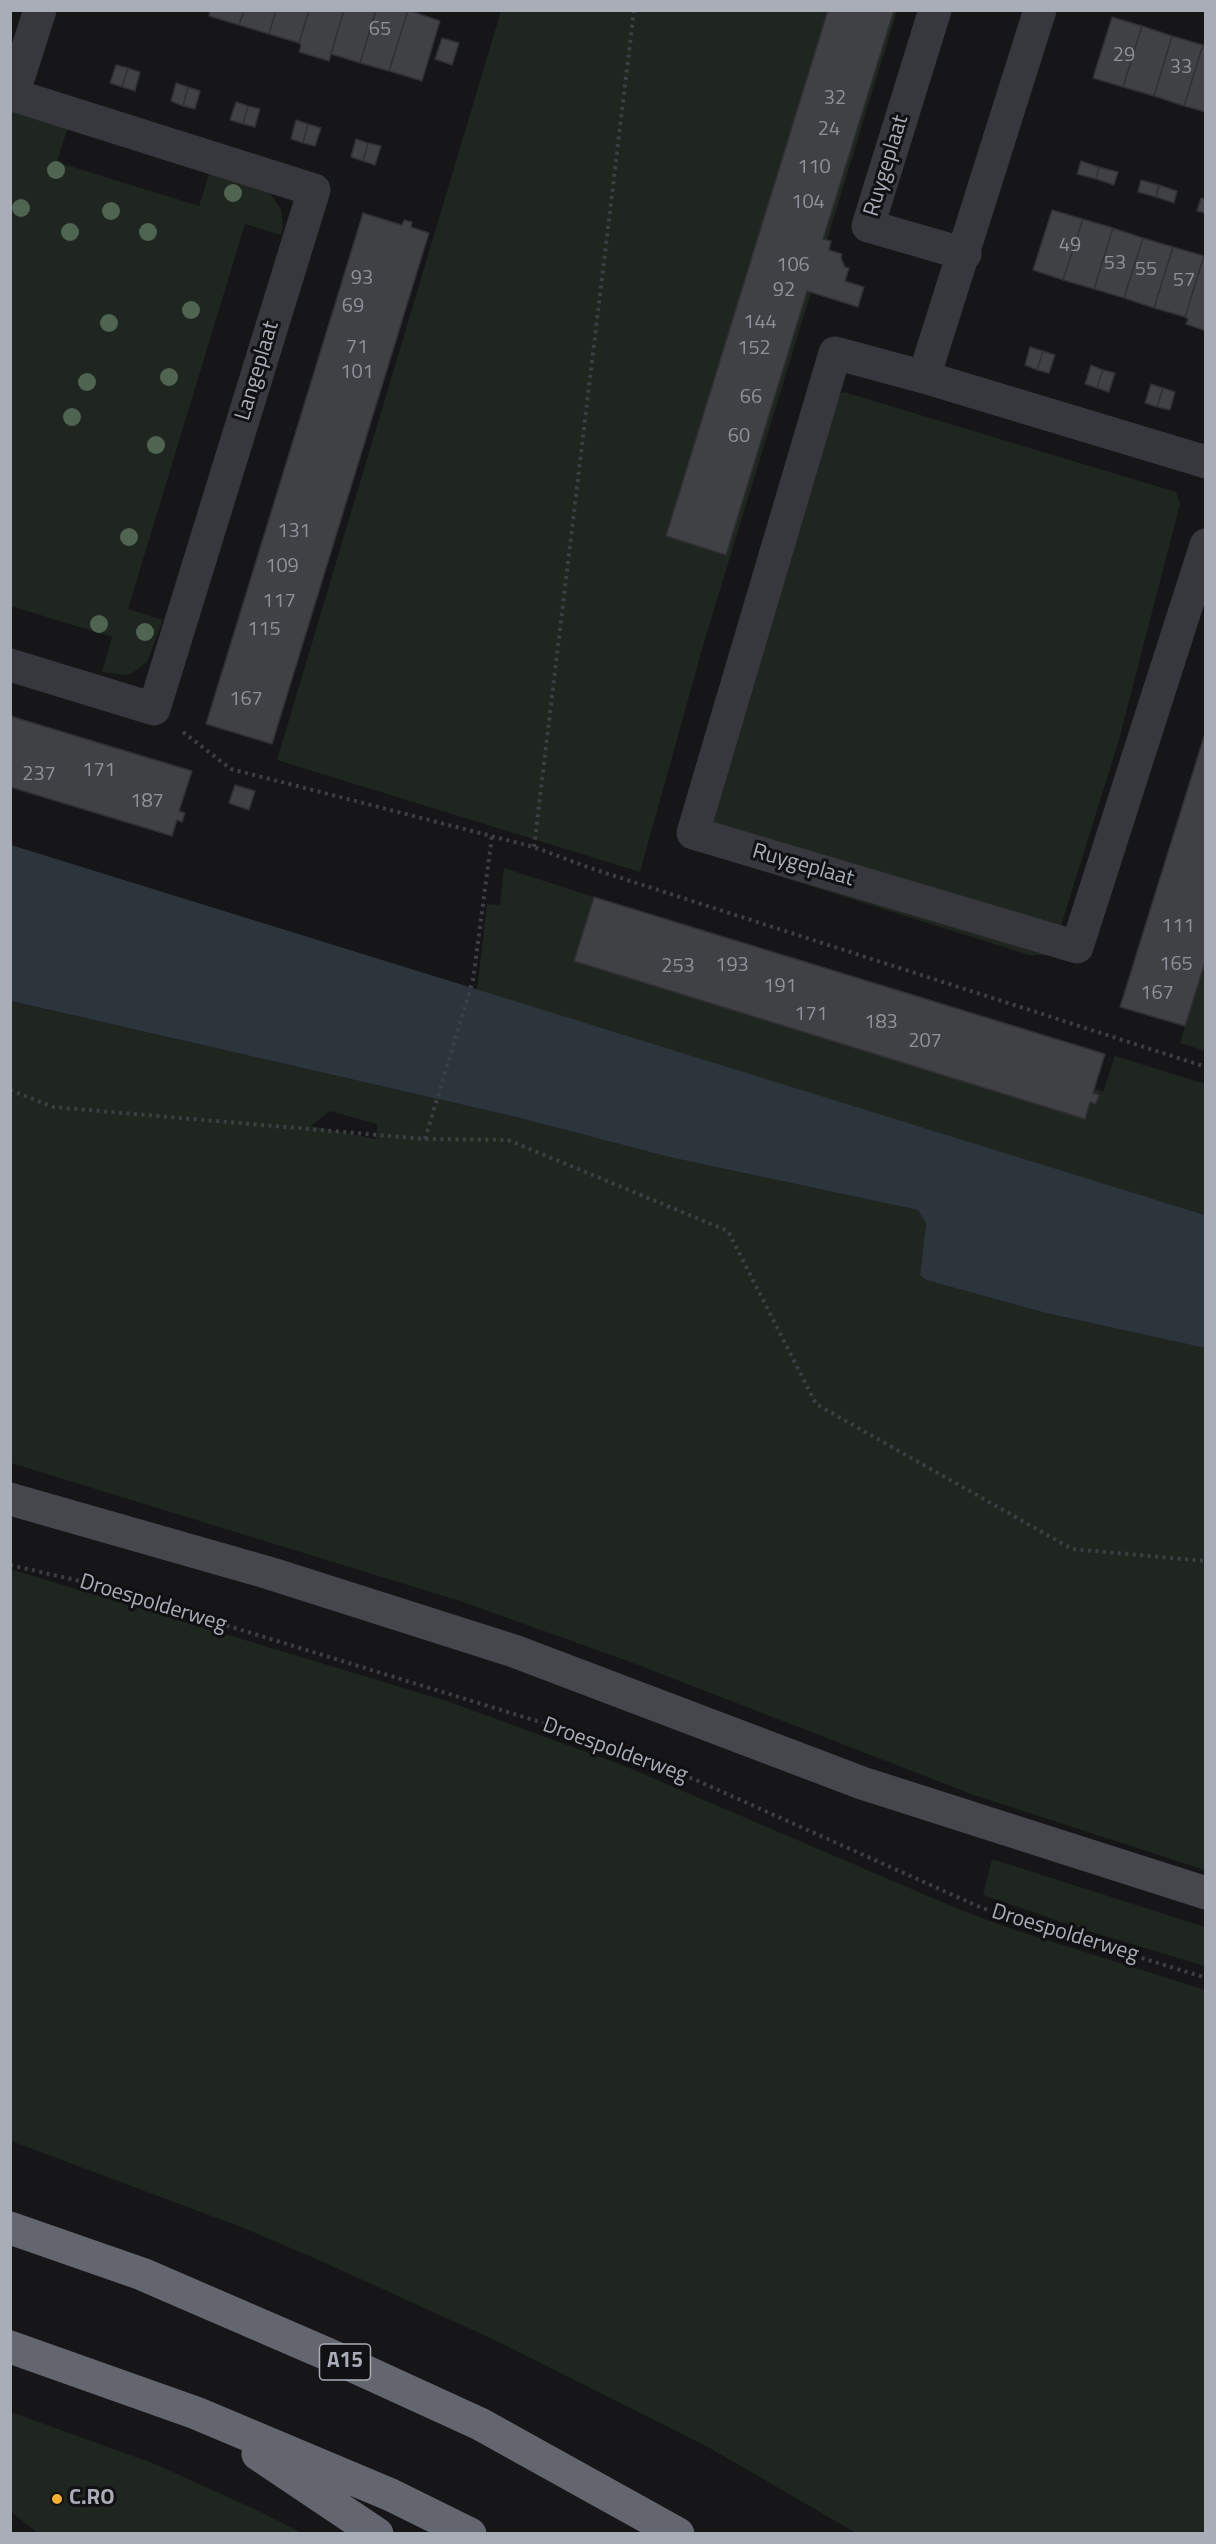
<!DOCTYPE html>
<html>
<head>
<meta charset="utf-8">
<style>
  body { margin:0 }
  #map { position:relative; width:1216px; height:2544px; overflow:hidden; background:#161618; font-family:"Titillium Web",sans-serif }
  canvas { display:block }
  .frame { position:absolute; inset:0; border:12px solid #a8adb8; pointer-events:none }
</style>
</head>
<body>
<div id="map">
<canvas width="1216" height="2544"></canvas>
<div class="frame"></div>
</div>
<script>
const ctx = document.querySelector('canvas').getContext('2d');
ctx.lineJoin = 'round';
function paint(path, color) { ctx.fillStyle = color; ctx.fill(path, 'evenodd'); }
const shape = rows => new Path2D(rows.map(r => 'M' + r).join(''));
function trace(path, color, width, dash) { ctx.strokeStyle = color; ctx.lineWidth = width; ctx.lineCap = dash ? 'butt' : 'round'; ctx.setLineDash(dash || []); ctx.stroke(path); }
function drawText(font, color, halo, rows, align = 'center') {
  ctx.font = font + ' "Titillium Web",sans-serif'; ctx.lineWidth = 6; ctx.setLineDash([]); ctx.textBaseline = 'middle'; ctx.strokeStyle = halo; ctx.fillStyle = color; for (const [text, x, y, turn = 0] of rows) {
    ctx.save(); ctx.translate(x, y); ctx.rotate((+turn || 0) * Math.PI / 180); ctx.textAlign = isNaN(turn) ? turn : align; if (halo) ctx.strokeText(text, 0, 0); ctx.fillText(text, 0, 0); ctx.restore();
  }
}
paint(shape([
  [501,11,897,11,705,639,640,872,277,760],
  [10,110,68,127,57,162,199,206,210,171,269,192,281,209,283,227,281,235,245,224,128,609,163,620,147,662,131,674,125,675,102,672,112,637,11,606],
  [844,392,1176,492,1180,504,1119,740,1054,948,1050,955,1029,955,702,852,834,396],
  [504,868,594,897,574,961,1085,1118,1090,1102,1097,1103,1099,1096,1093,1093,1095,1089,1103,1092,1115,1056,1205,1084,1205,1215,477,990,487,904,500,905],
  [1205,959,1205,1051,1180,1043],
  [10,1001,516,1117,669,1157,918,1210,926,1223,920,1275,926,1280,1046,1313,1205,1348,1205,1870,974,1795,633,1663,460,1601,11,1463],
  [330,1111,377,1124,376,1139,311,1126],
  [10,1569,450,1702,627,1767,963,1911,1015,1930,1205,1990,1205,2533,856,2533,708,2447,501,2343,321,2261,246,2229,11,2141],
  [992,1859,1205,1927,1205,1966,1088,1931,983,1895],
  [11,2412,155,2464,263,2513,302,2533,38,2533,11,2512]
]), '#1e261f');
paint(shape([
  [11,845,1205,1215,1205,1348,1046,1313,926,1280,920,1275,926,1223,918,1210,669,1157,516,1117,11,1001]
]), '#2c353c');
const building = shape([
  [210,10,244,10,239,25,209,16,210,10],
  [244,10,276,10,269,34,239,25,244,10],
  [276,10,309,10,299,43,269,34,276,10],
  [309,10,344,10,329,61,299,52,301,45,299,43,309,10],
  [344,10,376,10,360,63,331,54,344,10],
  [376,10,408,10,389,71,360,63,376,10],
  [408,10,440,21,422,81,389,71,408,10],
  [828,10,894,10,823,239,831,241,829,250,842,254,841,258,845,267,849,268,845,281,864,287,858,307,807,291,726,555,666,536,828,10],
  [1112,17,1142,26,1123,87,1093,78,1112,17],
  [1142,26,1172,36,1154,96,1123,87,1142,26],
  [1172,36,1203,45,1184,106,1154,96,1172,36],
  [442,38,459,43,452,65,435,59,442,38],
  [1203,45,1206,46,1206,112,1184,106,1203,45],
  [116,65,128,68,122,87,110,83,116,65],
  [128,68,140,72,135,91,122,87,128,68],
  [176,83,188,87,183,106,171,101,176,83],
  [188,87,200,91,195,109,183,106,188,87],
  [236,102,248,106,243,124,230,120,236,102],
  [248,106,260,109,255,127,243,124,248,106],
  [296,120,308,124,303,143,291,139,296,120],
  [308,124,321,128,315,146,303,143,308,124],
  [356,139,368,143,363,161,351,157,356,139],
  [368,143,381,146,375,165,363,161,368,143],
  [1081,161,1099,167,1096,179,1077,174,1081,161],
  [1099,167,1118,172,1114,185,1096,179,1099,167],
  [1141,180,1159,185,1156,197,1138,192,1141,180],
  [1159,185,1177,191,1174,203,1156,197,1159,185],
  [1201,198,1206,199,1206,213,1197,211,1201,198],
  [1052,210,1083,219,1063,280,1033,270,1052,210],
  [363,213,402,225,404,220,412,222,411,227,429,233,272,744,206,724,363,213],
  [1083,219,1113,228,1094,289,1063,280,1083,219],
  [1113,228,1143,238,1124,298,1094,289,1113,228],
  [1143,238,1173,247,1154,308,1124,298,1143,238],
  [1173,247,1204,256,1185,317,1154,308,1173,247],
  [1204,256,1206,257,1206,331,1186,324,1188,319,1185,317,1204,256],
  [1030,347,1043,351,1037,370,1025,365,1030,347],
  [1043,351,1055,355,1049,373,1037,370,1043,351],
  [1091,365,1103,370,1097,388,1085,384,1091,365],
  [1103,370,1115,373,1109,392,1097,388,1103,370],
  [1151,384,1163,388,1157,407,1145,403,1151,384],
  [1163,388,1175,392,1170,410,1157,407,1163,388],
  [10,716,192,771,179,811,185,813,182,822,177,820,172,836,10,787,10,716],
  [1206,730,1206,959,1185,1026,1120,1007,1206,730],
  [235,785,255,791,249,810,229,803,235,785],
  [594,897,1105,1054,1093,1093,1099,1095,1096,1104,1090,1102,1085,1119,574,961,594,897]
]);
paint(building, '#404145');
trace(building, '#303034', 1.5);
trace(shape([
  [183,732,231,769,534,847,590,868,1206,1067],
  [534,847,634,10],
  [10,1090,53,1107,425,1139,508,1140,728,1231,816,1404,1072,1549,1206,1561],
  [425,1139,473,980,492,836],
  [10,1565,89,1583,579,1734,698,1781,982,1908,1206,1978]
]), '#3d3f44', 4, [3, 4.5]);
trace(shape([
  [935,10,868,226,965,254],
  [10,94,314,190,154,709,10,665],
  [13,95,40,10],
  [924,377,1040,10],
  [1206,462,924,377,835,353,693,833,1077,947,1206,545]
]), '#37383d', 33);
trace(shape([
  [10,1499,269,1573,514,1651,862,1783,1206,1893]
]), '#45474d', 33);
trace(shape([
  [10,2228,142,2274,327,2354,480,2424,678,2534],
  [10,2347,196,2413,391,2495,470,2534],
  [258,2454,377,2534]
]), '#63666e', 33);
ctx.fillStyle = '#506452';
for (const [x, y] of [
  [56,170],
  [233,193],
  [21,208],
  [111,211],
  [70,232],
  [148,232],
  [191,310],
  [109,323],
  [169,377],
  [87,382],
  [72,417],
  [156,445],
  [129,537],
  [99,624],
  [145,632]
]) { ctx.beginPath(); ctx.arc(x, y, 9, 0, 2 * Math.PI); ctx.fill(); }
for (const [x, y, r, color] of [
  [57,2499,6,"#f2b134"]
]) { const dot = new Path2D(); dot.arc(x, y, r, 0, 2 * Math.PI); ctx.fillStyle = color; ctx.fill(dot); trace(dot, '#111113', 2); }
drawText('20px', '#8e929b', null, [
  ["65",380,30],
  ["29",1124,56],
  ["33",1181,68],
  ["32",835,99],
  ["24",829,130],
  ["110",814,168],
  ["104",808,203],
  ["49",1070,246],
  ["53",1115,264],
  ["106",793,266],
  ["55",1146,270],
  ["93",362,279],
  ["57",1184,281],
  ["92",784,291],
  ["69",353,307],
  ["144",760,323],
  ["71",357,348],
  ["152",754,349],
  ["101",357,373],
  ["66",751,398],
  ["60",739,437],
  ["131",294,532],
  ["109",282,567],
  ["117",279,602],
  ["115",264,630],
  ["167",246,700],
  ["171",99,771],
  ["237",39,775],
  ["187",147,802],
  ["111",1178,927],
  ["165",1176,965],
  ["193",732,966],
  ["253",678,967],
  ["191",780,987],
  ["167",1157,994],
  ["171",811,1015],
  ["183",881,1023],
  ["207",925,1042]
]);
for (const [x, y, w] of [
  [345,2362,51]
]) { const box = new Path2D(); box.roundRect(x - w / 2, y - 18, w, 36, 4.5); ctx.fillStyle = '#111113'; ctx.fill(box); trace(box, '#a8adb8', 1.5); }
drawText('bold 21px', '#a8adb8', null, [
  ["A15",345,2362]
]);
drawText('22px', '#a8adb8', '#111113', [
  ["Ruygeplaat",887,166,-73],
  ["Langeplaat",258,371,-73],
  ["Ruygeplaat",803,866,16],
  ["Droespolderweg",153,1604,17],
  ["Droespolderweg",615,1751,20],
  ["Droespolderweg",1065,1934,17]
]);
drawText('bold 22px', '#a8adb8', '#111113', [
  ["C.RO",69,2499]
], 'left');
</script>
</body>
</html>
